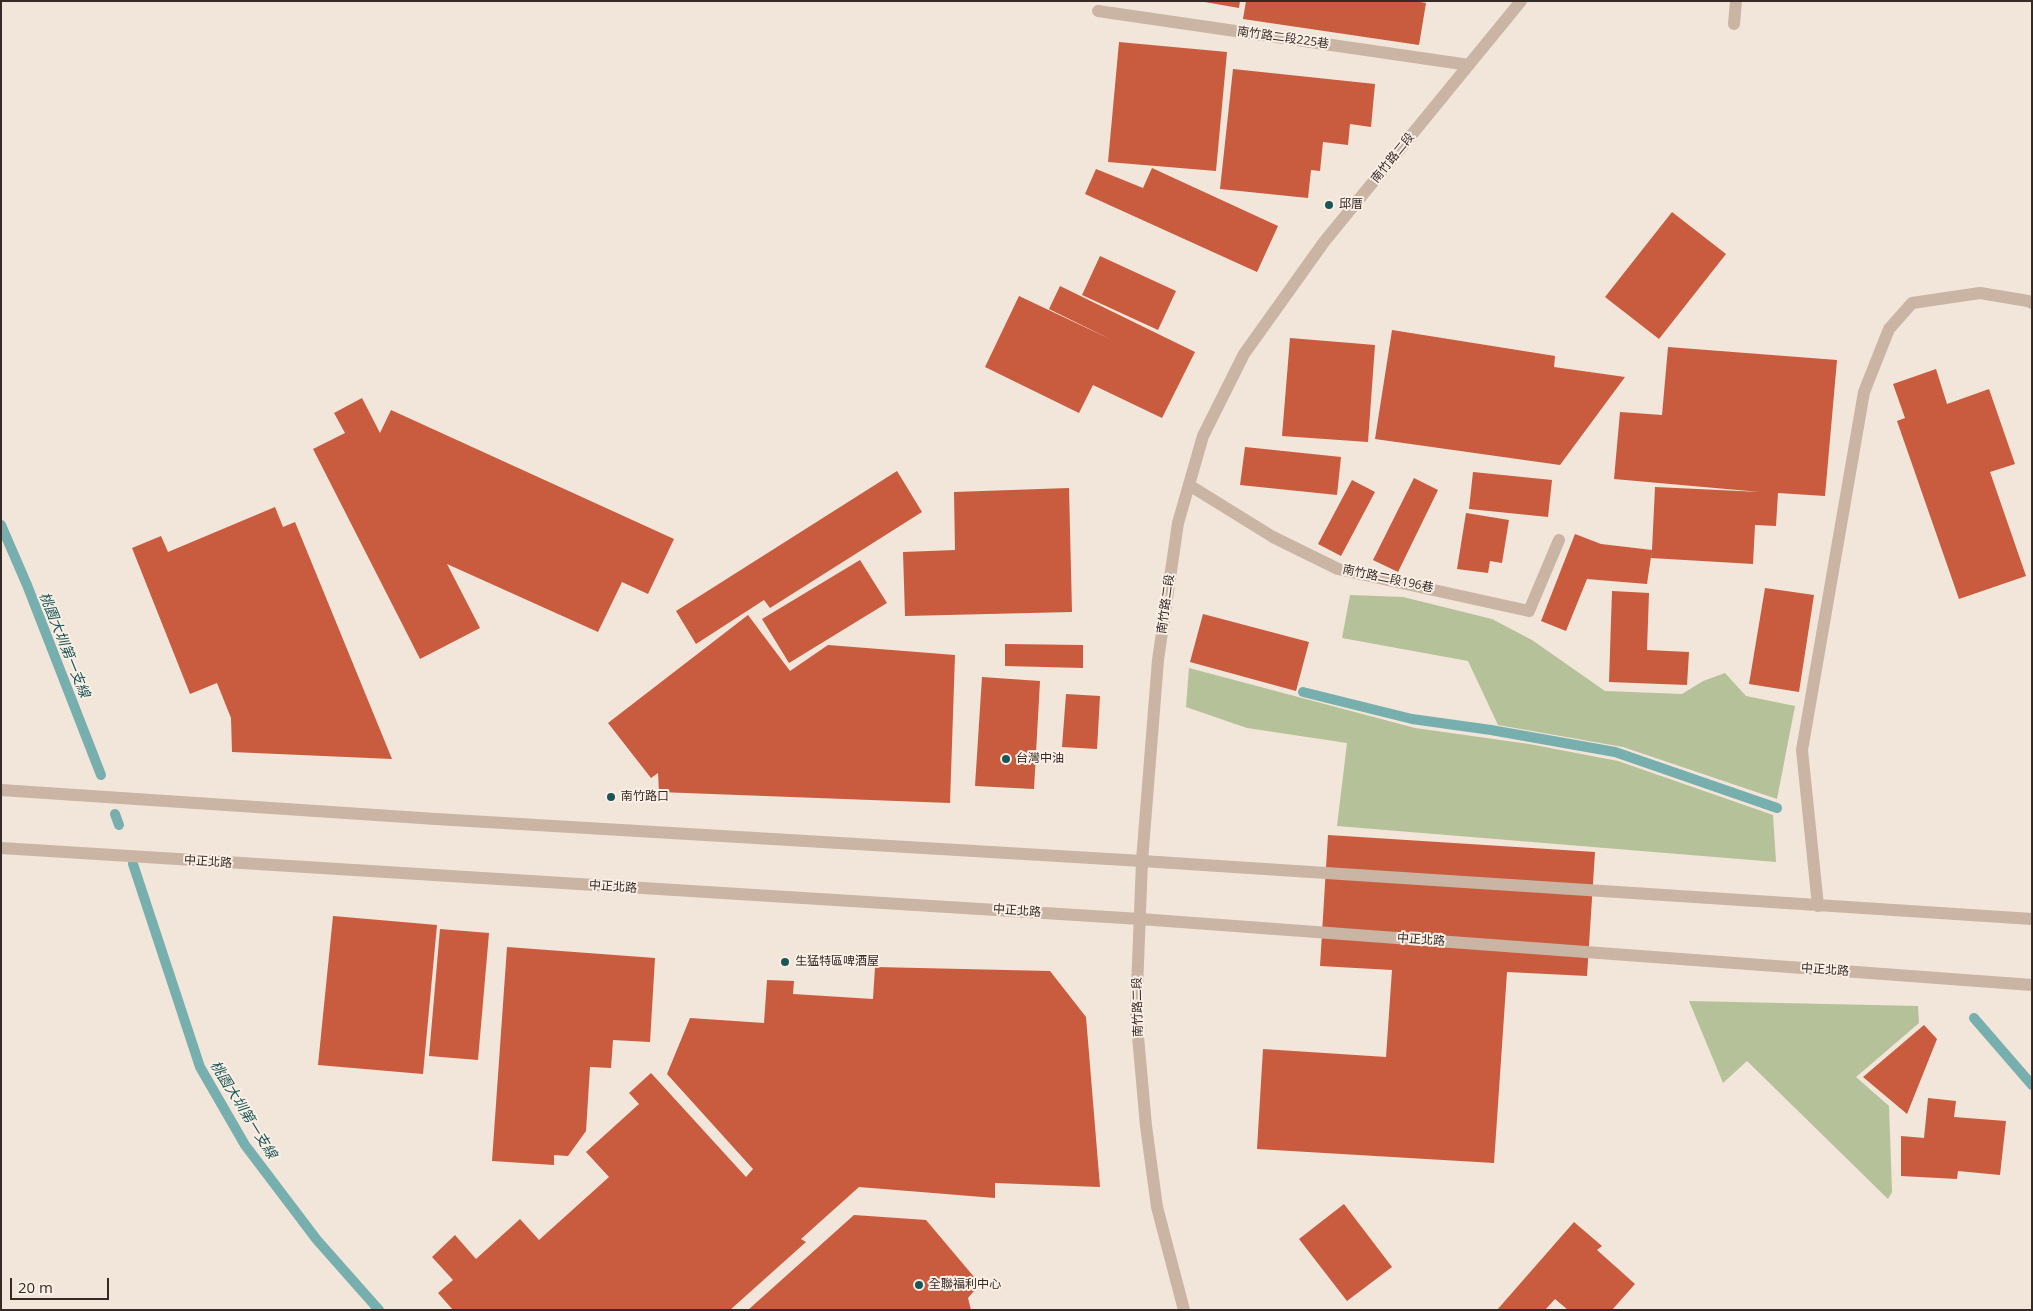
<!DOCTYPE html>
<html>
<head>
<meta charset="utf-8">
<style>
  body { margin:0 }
  #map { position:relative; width:2033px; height:1311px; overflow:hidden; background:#f2e5d9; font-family:"Open Sans",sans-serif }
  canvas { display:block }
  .frame { position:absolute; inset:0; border:2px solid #352a26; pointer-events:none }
  .scale { position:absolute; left:10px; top:1278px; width:99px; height:22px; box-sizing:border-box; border:2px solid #352a26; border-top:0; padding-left:6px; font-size:15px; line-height:18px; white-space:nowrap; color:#352a26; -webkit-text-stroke:4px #f9efe5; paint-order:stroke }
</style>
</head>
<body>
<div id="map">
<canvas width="2033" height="1311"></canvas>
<div class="frame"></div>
<div class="scale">20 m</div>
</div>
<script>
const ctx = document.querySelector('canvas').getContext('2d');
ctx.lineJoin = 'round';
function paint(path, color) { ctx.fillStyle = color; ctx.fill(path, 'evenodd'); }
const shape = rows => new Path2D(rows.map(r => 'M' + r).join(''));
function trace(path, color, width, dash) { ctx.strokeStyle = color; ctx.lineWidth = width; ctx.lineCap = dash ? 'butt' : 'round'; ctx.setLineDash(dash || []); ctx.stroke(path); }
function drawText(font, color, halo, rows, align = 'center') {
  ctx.font = font + ' "Open Sans","Noto Sans TC",sans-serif'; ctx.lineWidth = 4; ctx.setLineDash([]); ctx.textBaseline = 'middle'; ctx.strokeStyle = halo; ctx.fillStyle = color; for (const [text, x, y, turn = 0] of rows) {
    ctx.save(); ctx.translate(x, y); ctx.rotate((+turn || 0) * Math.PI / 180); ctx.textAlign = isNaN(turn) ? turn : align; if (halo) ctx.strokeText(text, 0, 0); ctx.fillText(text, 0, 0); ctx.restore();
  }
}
paint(shape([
  [1350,595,1403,597,1492,619,1532,640,1605,691,1682,694,1703,681,1725,673,1746,696,1795,706,1777,799,1623,747,1498,725,1468,661,1342,638],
  [1189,668,1415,728,1529,744,1618,761,1773,815,1776,862,1337,826,1347,743,1247,728,1186,707],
  [1689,1001,1918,1006,1919,1023,1856,1077,1889,1106,1892,1192,1888,1199,1747,1061,1723,1083]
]), '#b5c198');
trace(shape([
  [1,525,27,585,101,775],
  [1303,692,1412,719,1491,730,1615,752,1777,808],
  [115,814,119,825],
  [133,864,200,1067,245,1145,317,1240,379,1310],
  [1974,1018,2032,1085]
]), '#77afaf', 10);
paint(shape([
  [1199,1,1240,1,1239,8],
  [1246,1,1415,1,1426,3,1419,45,1243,19],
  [1119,42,1227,52,1216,171,1108,162],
  [1233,69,1375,84,1371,127,1350,124,1348,145,1323,142,1320,171,1311,170,1308,198,1220,189],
  [1152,168,1278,226,1257,272,1085,194,1096,169,1143,188],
  [1672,212,1726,254,1659,339,1605,297],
  [1100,256,1176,291,1158,330,1082,295],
  [1060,286,1195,352,1162,418,1093,385,1079,413,985,367,1019,296,1112,340,1049,309],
  [1392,330,1555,356,1554,367,1625,377,1560,465,1375,439],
  [1290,338,1375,345,1368,442,1282,436],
  [1668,347,1837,360,1825,496,1778,493,1776,526,1755,525,1753,564,1651,558,1652,550,1647,584,1587,579,1566,631,1541,621,1575,534,1601,544,1652,550,1655,487,1760,492,1614,479,1620,412,1662,415],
  [1936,369,1947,404,1989,389,2015,464,1990,472,2026,576,1959,599,1897,421,1905,418,1893,384],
  [362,398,380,433,391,410,674,539,648,594,622,582,598,632,447,564,480,628,420,659,313,449,345,433,334,413],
  [1245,447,1341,457,1337,495,1240,485],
  [897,471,922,512,770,608,764,600,696,644,676,611],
  [1473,472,1552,480,1548,517,1469,509],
  [1414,478,1438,490,1398,572,1373,560],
  [1352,480,1375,492,1341,556,1318,544],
  [1069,488,1072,612,905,616,903,552,955,550,954,492],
  [275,507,283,527,295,522,392,759,232,752,231,718,217,683,190,694,132,548,161,536,168,552],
  [1466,513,1509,520,1502,563,1490,561,1488,573,1457,569],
  [860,560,887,603,789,663,762,619],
  [1765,588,1814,595,1799,692,1749,684],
  [1612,591,1649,593,1647,650,1689,652,1687,685,1609,682],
  [1203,614,1309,642,1296,691,1190,662],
  [748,615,790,671,828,645,955,655,950,803,659,792,658,773,651,778,608,723],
  [1005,644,1083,645,1083,668,1005,666],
  [982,677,1040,681,1034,789,975,786],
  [1066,694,1100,696,1097,749,1062,747],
  [1328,835,1595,852,1587,976,1507,972,1494,1163,1257,1149,1263,1049,1386,1057,1392,970,1320,966],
  [333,916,437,925,423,1074,318,1065],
  [440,929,489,933,478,1060,429,1056],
  [507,947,655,958,650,1042,613,1040,611,1068,590,1067,586,1131,568,1156,554,1155,554,1165,492,1161],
  [875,967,1050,971,1086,1017,1100,1187,995,1183,995,1198,859,1187,801,1239,806,1242,730,1310,453,1310,438,1293,453,1280,432,1257,455,1235,476,1259,520,1219,539,1240,609,1177,586,1152,639,1104,629,1093,651,1073,746,1177,753,1169,667,1074,690,1018,764,1023,767,980,794,981,793,994,873,999],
  [1924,1025,1937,1039,1907,1114,1863,1077],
  [1928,1098,1956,1101,1954,1117,2006,1121,2000,1175,1958,1171,1957,1179,1901,1176,1901,1136,1924,1138],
  [1344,1204,1392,1267,1347,1301,1299,1239],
  [854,1215,926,1220,980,1284,968,1298,971,1310,748,1310],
  [1574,1222,1602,1246,1597,1250,1635,1284,1612,1310,1568,1310,1555,1299,1545,1310,1497,1310]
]), '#c95b3f');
trace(shape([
  [1098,11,1469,65],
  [1734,24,1736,1],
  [1189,485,1273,537,1338,569,1529,611,1559,540],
  [1,790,436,819,1142,861,2032,919],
  [1,848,1140,919,2032,985],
  [1818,906,1802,750,1864,392,1889,329,1912,303,1980,293,2028,301,2032,303],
  [1184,1310,1157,1207,1146,1126,1136,1014,1142,861,1158,660,1178,523,1203,436,1244,354,1324,242,1521,1]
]), '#cab4a4', 12);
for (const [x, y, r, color] of [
  [1329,205,5,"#1b5657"],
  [1006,759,5,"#1b5657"],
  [611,797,5,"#1b5657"],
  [785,962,5,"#1b5657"],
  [919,1285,5,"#1b5657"]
]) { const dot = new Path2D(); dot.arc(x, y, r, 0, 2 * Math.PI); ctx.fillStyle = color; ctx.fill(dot); trace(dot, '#f9efe5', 2); }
drawText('12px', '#352a26', '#f9efe5', [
  ["南竹路二段225巷",1283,38,8],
  ["南竹路二段",1393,158,-51],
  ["南竹路二段196巷",1388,579,12],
  ["南竹路二段",1166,604,-82],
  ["中正北路",208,862,4],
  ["中正北路",613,887,4],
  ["中正北路",1017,911,4],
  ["中正北路",1421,940,4],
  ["中正北路",1825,970,4],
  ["南竹路二段",1138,1007,-91]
]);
drawText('12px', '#352a26', '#f9efe5', [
  ["邱厝",1339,205],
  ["台灣中油",1016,759],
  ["南竹路口",621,797],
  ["生猛特區啤酒屋",795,962],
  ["全聯福利中心",929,1285]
], 'left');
drawText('italic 14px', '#1b5657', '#f9efe5', [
  ["桃園大圳第一支線",64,645,68],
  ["桃園大圳第一支線",243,1110,58]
]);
</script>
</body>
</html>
